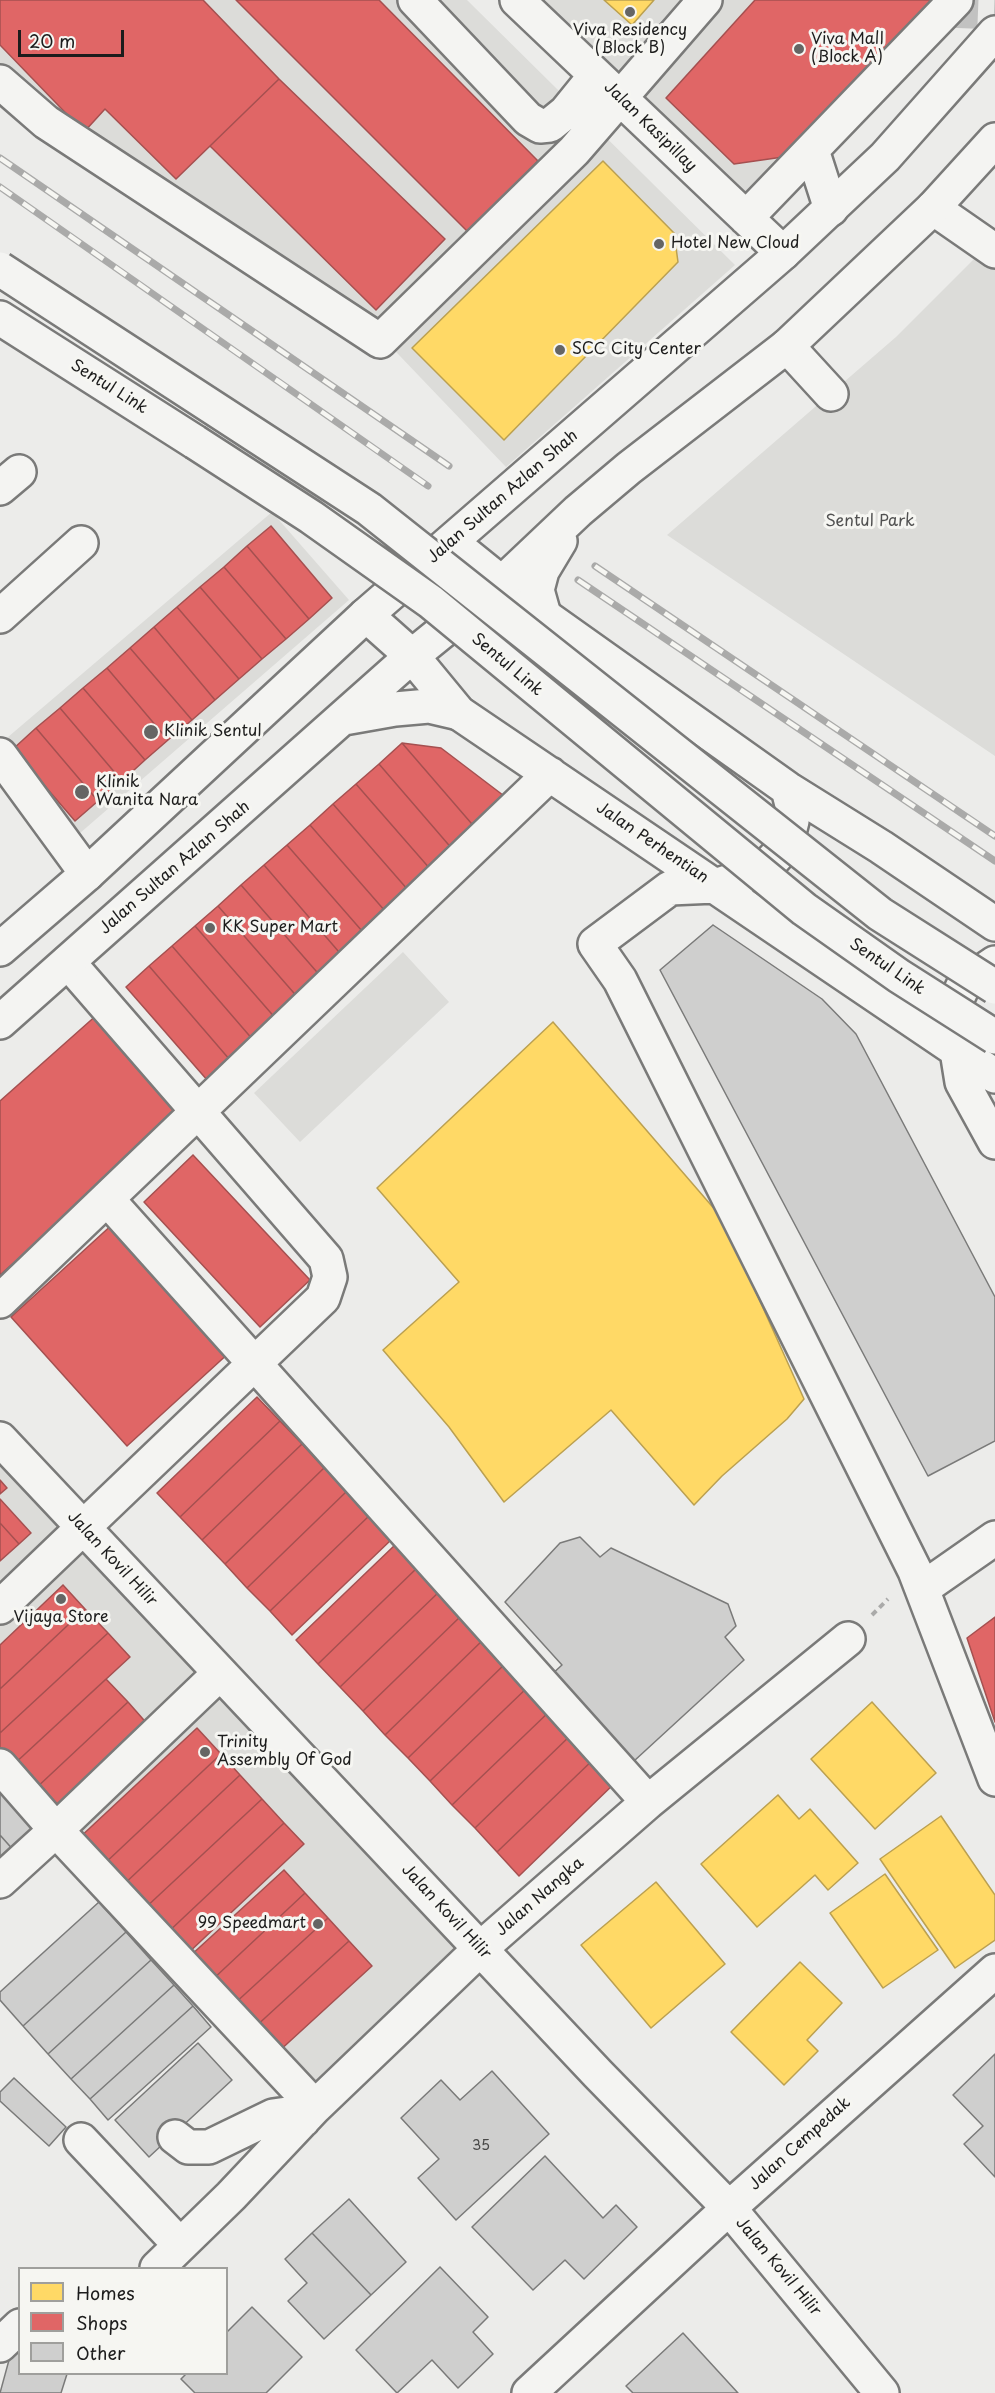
<!DOCTYPE html>
<html>
<head>
<meta charset="utf-8">
<style>
  body { margin:0 }
  #map { position:relative; width:995px; height:2393px; overflow:hidden; background:#ececea; font-family:"Playpen Sans",sans-serif }
  canvas { display:block }
  .legend { position:absolute; left:18px; top:2267px; width:210px; height:108px; box-sizing:border-box; background:#f6f6f2; border:2px solid #9f9f9c; margin:0; padding:8px 10px; list-style:none; font-size:18px; color:#1c1c1c }
  .legend li { display:flex; align-items:center; gap:12px; height:30px }
  .legend b { width:30px; border:2px solid #9f9f9c }
  .scale { position:absolute; left:18px; top:30px; width:106px; height:27px; box-sizing:border-box; border:3px solid #1c1c1c; border-top:0; padding-left:8px; font-size:18px; line-height:21px; white-space:nowrap; color:#1c1c1c; -webkit-text-stroke:4px #f6f6f2; paint-order:stroke }
</style>
</head>
<body>
<div id="map">
<canvas width="995" height="2393"></canvas>
<ul class="legend">
<li><b style="height:16px;background:#ffd966"></b>Homes</li>
<li><b style="height:16px;background:#e06666"></b>Shops</li>
<li><b style="height:16px;background:#cfcfce"></b>Other</li>
</ul>
<div class="scale">20 m</div>
</div>
<script>
const ctx = document.querySelector('canvas').getContext('2d');
ctx.lineJoin = 'round';
function paint(path, color) { ctx.fillStyle = color; ctx.fill(path, 'evenodd'); }
const shape = rows => new Path2D(rows.map(r => 'M' + r).join(''));
function trace(path, color, width, dash) { ctx.strokeStyle = color; ctx.lineWidth = width; ctx.lineCap = dash ? 'butt' : 'round'; ctx.setLineDash(dash || []); ctx.stroke(path); }
function drawText(font, color, halo, rows, align = 'center') {
  ctx.font = font + ' "Playpen Sans",sans-serif'; ctx.lineWidth = 6; ctx.setLineDash([]); ctx.textBaseline = 'middle'; ctx.strokeStyle = halo; ctx.fillStyle = color; for (const [text, x, y, turn = 0] of rows) {
    ctx.save(); ctx.translate(x, y); ctx.rotate((+turn || 0) * Math.PI / 180); ctx.textAlign = isNaN(turn) ? turn : align; if (halo) ctx.strokeText(text, 0, 0); ctx.fillText(text, 0, 0); ctx.restore();
  }
}
paint(shape([
  [0,0,467,0,735,265,506,467,377,332,0,71],
  [537,0,942,0,748,204],
  [995,238,995,756,667,535,896,337],
  [272,512,349,600,72,840,1,743],
  [403,952,449,1002,300,1142,254,1093],
  [0,1457,460,1945,313,2089,0,1752]
]), '#dcdcd9');
const homes = shape([
  [604,0,654,0,632,25,604,0],
  [603,161,674,233,678,262,504,440,412,348,603,161],
  [553,1022,723,1219,804,1399,787,1419,722,1476,694,1505,611,1410,504,1502,449,1427,383,1350,459,1282,377,1188,553,1022],
  [872,1702,936,1773,875,1829,811,1759,872,1702],
  [778,1795,799,1819,810,1809,858,1863,828,1890,815,1875,757,1927,701,1864,778,1795],
  [941,1816,995,1895,995,1940,955,1968,880,1859,941,1816],
  [885,1874,938,1950,883,1988,830,1913,885,1874],
  [656,1882,725,1964,651,2028,581,1945,656,1882],
  [800,1962,842,2003,807,2040,818,2051,784,2085,731,2032,800,1962]
]);
paint(homes, '#ffd966');
trace(homes, '#bba050', 1.5);
const shops = shape([
  [0,0,203,0,279,79,176,179,105,109,84,132,0,45,0,0],
  [236,0,379,0,538,161,468,232,236,0],
  [755,0,932,0,790,156,734,164,666,98,755,0],
  [279,79,445,239,376,310,210,146,279,79],
  [271,526,332,598,309,619,247,546,271,526],
  [247,546,309,619,286,639,224,567,247,546],
  [224,567,286,639,262,659,200,587,224,567],
  [200,587,262,659,239,679,177,607,200,587],
  [177,607,239,679,215,700,154,627,177,607],
  [154,627,215,700,192,720,130,648,154,627],
  [130,648,192,720,168,740,107,668,130,648],
  [107,668,168,740,145,760,83,688,107,668],
  [83,688,145,760,122,781,60,708,83,688],
  [60,708,122,781,98,801,36,728,60,708],
  [36,728,98,801,75,821,13,749,36,728],
  [402,743,441,748,516,805,484,838,402,743],
  [402,743,484,838,460,858,379,764,402,743],
  [379,764,460,858,438,878,356,784,379,764],
  [356,784,438,878,415,898,333,804,356,784],
  [333,804,415,898,392,919,310,825,333,804],
  [310,825,392,919,369,939,287,845,310,825],
  [287,845,369,939,345,959,264,865,287,845],
  [264,865,345,959,323,979,241,885,264,865],
  [241,885,323,979,300,1000,218,906,241,885],
  [218,906,300,1000,277,1020,195,926,218,906],
  [195,926,277,1020,254,1041,172,946,195,926],
  [172,946,254,1041,230,1060,149,966,172,946],
  [149,966,230,1060,208,1081,126,987,149,966],
  [99,1013,185,1112,0,1275,0,1101,99,1013],
  [193,1155,310,1280,260,1327,144,1202,193,1155],
  [115,1222,231,1351,127,1446,11,1317,115,1222],
  [257,1397,280,1421,180,1517,157,1493,257,1397],
  [280,1421,302,1444,202,1540,180,1517,280,1421],
  [302,1444,324,1468,225,1564,202,1540,302,1444],
  [324,1468,347,1491,247,1588,225,1564,324,1468],
  [0,1480,7,1488,0,1494,0,1480],
  [347,1491,370,1515,270,1611,247,1588,347,1491],
  [0,1499,31,1533,19,1544,0,1523,0,1499],
  [370,1515,392,1539,292,1635,270,1611,370,1515],
  [0,1523,19,1544,0,1561,0,1523],
  [396,1544,418,1567,318,1664,296,1640,396,1544],
  [418,1567,440,1591,340,1687,318,1664,418,1567],
  [63,1585,85,1609,0,1689,0,1645,63,1585],
  [440,1591,462,1615,363,1711,340,1687,440,1591],
  [85,1609,108,1633,0,1733,0,1689,85,1609],
  [462,1615,485,1638,385,1735,363,1711,462,1615],
  [995,1617,995,1722,967,1638,995,1617],
  [108,1633,130,1657,12,1766,0,1753,0,1733,108,1633],
  [485,1638,507,1662,408,1758,385,1735,485,1638],
  [507,1662,530,1685,430,1781,408,1758,507,1662],
  [106,1679,128,1702,34,1790,12,1766,106,1679],
  [530,1685,552,1709,452,1805,430,1781,530,1685],
  [128,1702,150,1727,57,1814,34,1790,128,1702],
  [552,1709,574,1732,475,1828,452,1805,552,1709],
  [197,1728,221,1754,102,1866,77,1840,197,1728],
  [574,1732,597,1756,497,1852,475,1828,574,1732],
  [221,1754,240,1775,121,1887,102,1866,221,1754],
  [597,1756,619,1779,519,1876,497,1852,597,1756],
  [240,1775,262,1799,143,1910,121,1887,240,1775],
  [262,1799,284,1823,165,1935,143,1910,262,1799],
  [284,1823,304,1844,185,1956,165,1935,284,1823],
  [284,1870,305,1893,211,1981,189,1957,284,1870],
  [305,1893,328,1918,233,2005,211,1981,305,1893],
  [328,1918,349,1941,254,2028,233,2005,328,1918],
  [349,1941,372,1966,277,2053,254,2028,349,1941]
]);
paint(shops, '#e06666');
trace(shops, '#a55050', 1.5);
const building = shape([
  [713,925,822,999,856,1034,995,1297,995,1441,928,1476,660,970,713,925],
  [580,1537,600,1557,611,1548,728,1604,736,1626,725,1637,744,1660,634,1761,550,1676,562,1665,505,1602,560,1543,580,1537],
  [0,1787,40,1831,16,1853,0,1835,0,1787],
  [0,1835,16,1853,0,1868,0,1835],
  [99,1902,126,1932,23,2026,0,2000,0,1992,99,1902],
  [126,1932,151,1960,48,2054,23,2026,126,1932],
  [151,1960,174,1985,71,2079,48,2054,151,1960],
  [174,1985,193,2006,90,2099,71,2079,174,1985],
  [193,2006,211,2027,108,2120,90,2099,193,2006],
  [198,2043,232,2080,149,2157,115,2120,198,2043],
  [995,2054,995,2177,964,2144,983,2126,953,2095,995,2054],
  [492,2071,549,2134,456,2220,418,2178,439,2159,401,2118,441,2080,460,2100,492,2071],
  [14,2078,66,2127,49,2146,0,2101,0,2092,14,2078],
  [545,2156,603,2218,616,2205,637,2227,584,2279,565,2260,533,2290,472,2227,545,2156],
  [349,2199,406,2262,371,2295,312,2233,349,2199],
  [312,2233,371,2295,324,2339,288,2301,307,2283,285,2259,312,2233],
  [440,2267,488,2317,473,2332,493,2354,458,2388,432,2360,397,2393,356,2350,440,2267],
  [252,2307,302,2357,266,2393,195,2393,181,2379,186,2374,226,2374,226,2333,252,2307],
  [683,2333,738,2393,633,2393,626,2386,683,2333],
  [12,2349,20,2351,20,2374,67,2374,61,2393,0,2393,12,2349]
]);
paint(building, '#cfcfce');
trace(building, '#7a7a79', 1.5);
trace(shape([
  [945,11,995,13]
]), '#c2c2c1', 33, [33, 16]);
const minor = shape([
  [415,0,528,119,540,126,550,125,566,112,596,75],
  [517,0,783,253],
  [0,82,46,122,380,341,574,151,705,0],
  [812,150,831,209],
  [933,208,995,251],
  [746,218,956,0],
  [787,346,831,394],
  [0,488,19,472],
  [451,542,529,605,788,789,881,847,995,924],
  [366,615,412,656,459,713,995,1076],
  [0,616,81,543],
  [0,755,87,874],
  [788,789,792,805,792,821,788,837,780,852,769,864,755,873,715,886,670,888,595,944,620,980,915,1571,995,1779],
  [995,963,964,984,957,999,953,1026,962,1082,995,1142],
  [107,1199,648,1802],
  [0,1301,550,774],
  [0,1439,598,2074,729,2208,882,2393],
  [922,1589,995,1538],
  [0,1607,323,1298,330,1277,326,1259,68,962],
  [0,1766,56,1830,315,2107],
  [0,1881,56,1830,220,1673],
  [175,2137,188,2147,209,2147,273,2116,294,2113,303,2120],
  [81,2140,180,2245],
  [157,2268,231,2196,315,2107,480,1949,648,1802,848,1639],
  [0,2345,20,2326],
  [529,2393,729,2208,995,1971]
]);
const major = shape([
  [0,318,195,442],
  [544,615,537,590,542,571,560,541],
  [344,718,395,709,429,706,459,713],
  [0,949,87,874,366,615,783,253,885,157,995,33],
  [0,1022,412,656,503,582,578,511,629,468,787,346,933,208,995,140]
]);
trace(minor, '#7a7a79', 38);
trace(major, '#7a7a79', 38);
trace(shape([
  [872,1615,888,1599]
]), '#aaaaa9', 4, [6, 4.5]);
trace(minor, '#f4f4f2', 33);
trace(major, '#f4f4f2', 33);
const rail = shape([
  [0,158,449,466],
  [0,187,428,486],
  [595,566,995,836],
  [578,580,995,861]
]);
trace(rail, '#aaaaa9', 7);
trace(rail, '#f6f6f2', 4.5, [14]);
const majorBridge = shape([
  [0,269,369,509,880,914,995,987],
  [195,442,311,517,431,602,804,909,899,976,995,1037]
]);
trace(majorBridge, '#7a7a79', 38, []);
trace(majorBridge, '#f4f4f2', 33);
for (const [x, y, r, color] of [
  [630,12,6,"#656564"],
  [799,49,6,"#656564"],
  [659,244,6,"#656564"],
  [560,350,6,"#656564"],
  [151,732,8,"#656564"],
  [82,792,8,"#656564"],
  [210,928,6,"#656564"],
  [61,1599,6,"#656564"],
  [205,1752,6,"#656564"],
  [318,1924,6,"#656564"]
]) { const dot = new Path2D(); dot.arc(x, y, r, 0, 2 * Math.PI); ctx.fillStyle = color; ctx.fill(dot); trace(dot, '#f6f6f2', 2); }
drawText('14px', '#494948', null, [
  ["35",481,2146]
]);
drawText('16px', '#1c1c1c', '#f6f6f2', [
  ["Viva Residency",630,31,"center"],
  ["(Block B)",630,49,"center"],
  ["Viva Mall",811,40],
  ["(Block A)",811,58],
  ["Hotel New Cloud",671,244],
  ["SCC City Center",572,350],
  ["Klinik Sentul",164,732],
  ["Klinik",96,783],
  ["Wanita Nara",96,801],
  ["KK Super Mart",222,928],
  ["Vijaya Store",61,1618,"center"],
  ["Trinity",217,1743],
  ["Assembly Of God",217,1761],
  ["99 Speedmart",306,1924,"right"]
], 'left');
drawText('16px', '#1c1c1c', '#f6f6f2', [
  ["Jalan Kasipillay",650,127,44],
  ["Sentul Link",109,387,32],
  ["Jalan Sultan Azlan Shah",503,497,-41],
  ["Sentul Link",507,665,40],
  ["Jalan Perhentian",652,843,34],
  ["Jalan Sultan Azlan Shah",175,868,-41],
  ["Sentul Link",887,967,34],
  ["Jalan Kovil Hilir",112,1559,47],
  ["Jalan Nangka",540,1897,-41],
  ["Jalan Kovil Hilir",446,1912,47],
  ["Jalan Cempedak",800,2144,-42],
  ["Jalan Kovil Hilir",778,2267,50]
]);
drawText('16px', '#515151', '#f6f6f2', [
  ["Sentul Park",870,522]
]);
</script>
</body>
</html>
